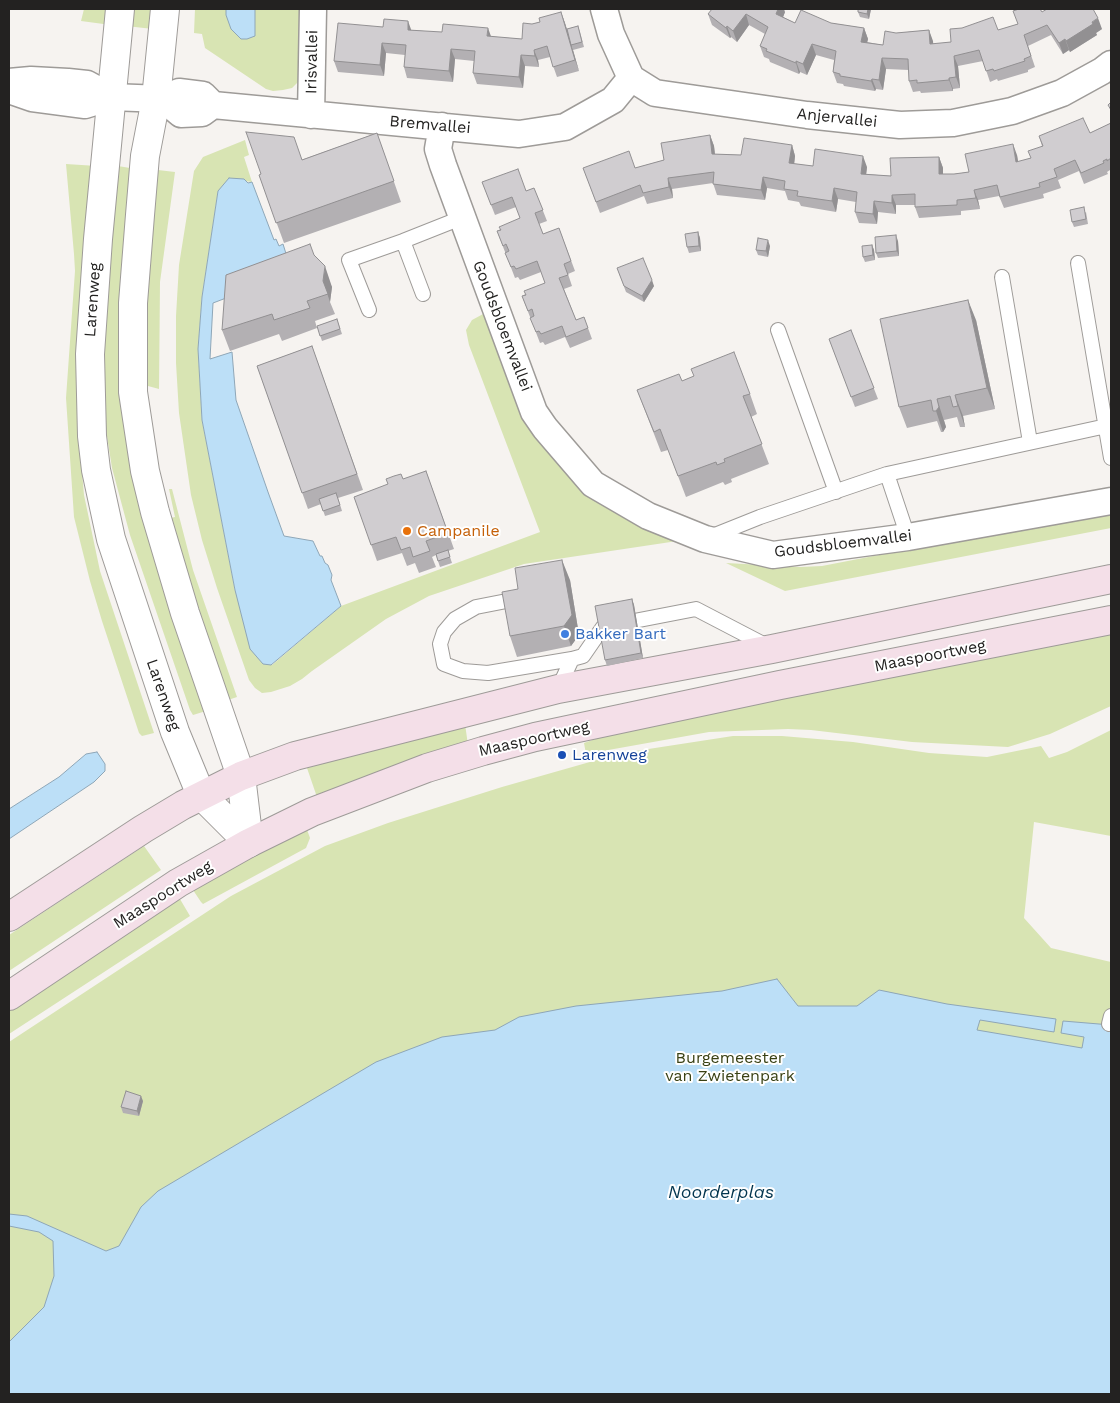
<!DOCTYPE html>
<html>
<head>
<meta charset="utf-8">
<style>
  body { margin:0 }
  #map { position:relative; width:1120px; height:1403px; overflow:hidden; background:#f6f3f0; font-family:"Work Sans",sans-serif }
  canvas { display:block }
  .frame { position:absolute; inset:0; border:10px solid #232221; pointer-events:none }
</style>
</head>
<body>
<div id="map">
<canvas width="1120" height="1403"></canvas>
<div class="frame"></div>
</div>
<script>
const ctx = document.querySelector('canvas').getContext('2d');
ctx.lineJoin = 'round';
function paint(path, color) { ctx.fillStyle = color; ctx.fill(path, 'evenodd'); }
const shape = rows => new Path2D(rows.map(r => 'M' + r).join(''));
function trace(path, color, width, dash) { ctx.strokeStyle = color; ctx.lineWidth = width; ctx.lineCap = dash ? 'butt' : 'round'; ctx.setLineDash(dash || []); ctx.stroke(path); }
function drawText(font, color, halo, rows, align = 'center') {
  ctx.font = font + ' "Work Sans",sans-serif'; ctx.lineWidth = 4; ctx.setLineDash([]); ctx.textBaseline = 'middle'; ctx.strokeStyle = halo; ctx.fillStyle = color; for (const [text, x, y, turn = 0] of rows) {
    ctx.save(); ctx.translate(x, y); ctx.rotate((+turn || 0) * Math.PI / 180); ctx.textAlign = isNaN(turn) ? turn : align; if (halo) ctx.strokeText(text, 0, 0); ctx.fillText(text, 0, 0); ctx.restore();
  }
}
paint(shape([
  [84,9,112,9,111,25,81,21],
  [128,9,155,9,153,29,126,26],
  [195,9,226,9,226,15,255,36,255,9,303,9,302,72,298,82,292,88,283,90,273,91,266,89,205,48,202,34,194,33],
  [245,140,249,155,244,157,252,182,245,181,218,191,202,297,198,349,202,420,235,590,272,665,341,606,540,532,469,345,466,330,472,320,485,313,531,422,684,540,524,564,429,596,386,619,312,671,302,679,290,686,271,692,262,693,255,688,249,680,217,588,202,540,191,495,179,413,176,363,176,316,179,265,194,171,203,157],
  [66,164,97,166,80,422,82,472,84,495,100,571,154,733,142,736,139,733,102,621,90,581,74,517,66,398,75,271,74,254],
  [118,166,130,168,119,324,119,380,123,417,206,711,193,715,190,710,130,535,112,468,106,430,100,367],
  [158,170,175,172,160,282,159,389,148,386,146,360,148,287],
  [169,489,172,489,193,570,237,697,225,701,166,519,175,517],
  [1111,502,1111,528,785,591,726,563,801,567,822,566,884,554],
  [1111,628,1111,706,1050,734,1008,747,912,742,811,730,788,729,709,732,586,754,584,743,653,718],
  [465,724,468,745,318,800,307,768],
  [1111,730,1111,836,1034,822,1024,918,1051,948,1111,962,1111,1394,9,1394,9,1042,231,896,325,846,388,823,502,787,618,754,642,750,733,736,782,736,853,742,929,753,987,757,1041,746,1049,758,1067,752],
  [305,824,310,838,306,848,203,904,201,902,193,890],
  [144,846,161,870,9,971,9,935],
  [177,894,190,916,9,1034,9,1005]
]), '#d8e4b3');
const water = shape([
  [226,9,255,9,255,36,247,39,241,39,231,29,226,15,226,9],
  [229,178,244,179,248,183,252,182,274,240,276,239,279,246,283,244,292,273,213,303,210,359,232,352,236,400,268,492,284,536,313,541,320,556,322,556,325,563,328,565,332,575,331,580,341,606,271,665,263,664,250,649,235,590,202,420,198,349,202,297,218,191,229,178],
  [97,752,105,764,105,771,94,782,9,839,9,809,59,777,86,754,97,752],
  [777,979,798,1006,857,1006,879,990,947,1004,1056,1019,1054,1032,980,1020,977,1030,1082,1048,1084,1037,1061,1033,1063,1021,1111,1025,1111,1394,9,1394,9,1342,44,1307,54,1276,53,1241,39,1232,9,1226,9,1214,27,1216,106,1251,119,1246,141,1207,158,1191,376,1062,442,1037,495,1030,519,1017,576,1006,722,991,777,979]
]);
paint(water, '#bcdff7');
trace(water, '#8ea6b7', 1);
const service = shape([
  [403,241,423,294],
  [1078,263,1111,458],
  [1002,277,1030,442],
  [369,310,349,260,403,241,461,218],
  [778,330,836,492],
  [887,474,908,537],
  [710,537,760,517,887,474,1111,425],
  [522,598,476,607,455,619,444,632,440,644,444,664,463,671,488,673,572,659],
  [558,689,572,659,583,656,603,627,696,609,769,647],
  [1109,1024,1111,1016]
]);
const minor = shape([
  [604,9,611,34,631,78,655,93,807,115,900,125,953,123,1012,111,1062,93,1102,71,1111,64],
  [9,82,31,80,68,82,87,84,111,97],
  [9,90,32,98,85,105,111,97,163,99,179,92,203,95,213,105],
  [163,99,181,114,202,113,213,105,519,134,565,127,613,100,631,78],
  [311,115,313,9],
  [442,126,438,149,443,165,534,412,545,428,593,484,648,516,705,539,773,555,908,537,1111,501]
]);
const tertiary = shape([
  [120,9,98,239,90,354,92,436,96,470,111,539,175,732,201,795,249,843],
  [165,9,156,99,145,156,140,215,133,303,133,392,145,471,155,512,185,613,241,776,249,843]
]);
const secondary = shape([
  [9,917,143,829,183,805,241,776,295,756,558,689,772,649,1111,579],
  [9,996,178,883,249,843,312,812,427,768,483,751,535,737,780,685,1111,620]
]);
trace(service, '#9e9b98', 16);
trace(minor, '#9e9b98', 29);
trace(tertiary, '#9e9b98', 30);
trace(secondary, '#9e9b98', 30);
trace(service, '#fff', 14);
trace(minor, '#fff', 26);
trace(tertiary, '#fff', 28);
trace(secondary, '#f4dfe8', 28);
paint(shape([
  [858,9,871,9,869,19,860,17,858,12],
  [561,12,567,29,578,26,580,32,584,47,573,50,572,46,579,71,557,77,550,57,538,60,539,67,525,66,523,88,477,84,473,73,474,61,455,59,453,82,407,78,404,67,405,55,386,53,384,76,338,72,334,61,412,30,522,39,532,24,540,22],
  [785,12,783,17,795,23,831,23,864,28,868,39,867,42,883,45,896,33,929,30,933,44,951,42,998,30,1018,24,1042,12,1102,29,1096,33,1097,35,1070,52,1069,50,1063,54,1051,35,1028,46,1035,67,1028,70,1028,72,998,81,997,79,990,82,983,61,958,66,960,88,953,89,953,91,921,93,920,91,913,92,909,81,909,70,886,69,883,90,876,89,875,91,844,86,843,84,837,83,833,72,834,60,816,55,807,75,800,72,799,74,770,62,769,59,764,57,760,46,765,34,749,25,737,42,731,37,730,38,712,25,708,14],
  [1111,123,1111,171,1110,170,1107,172,1108,174,1084,184,1079,171,1058,180,1061,188,1043,194,1044,198,1004,208,999,196,978,200,980,209,961,211,961,215,919,218,915,207,915,205,896,205,896,214,878,212,877,224,859,223,855,212,856,202,838,199,836,212,801,206,799,202,788,200,785,191,767,188,765,200,717,195,713,183,672,189,673,198,647,204,644,196,600,213,583,168,635,168,664,160,710,135,714,146,715,154,741,155,792,145,795,156,794,164,813,166,867,167,866,174,891,176,939,157,943,168,943,174,954,174,969,172,1017,155,1018,162,1031,158,1042,146,1039,136,1090,133],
  [377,133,401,202,284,243,259,175],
  [482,182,526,191,534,188,547,221,539,224,543,234,559,228,575,271,568,274,572,286,564,289,576,320,584,317,592,339,570,348,565,337,545,345,543,342,540,343,522,296,545,283,541,272,520,280,518,277,515,278,497,231,520,218,516,207,495,215],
  [1086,212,1088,224,1074,227,1072,222],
  [698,232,700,238,701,251,689,253,687,247],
  [898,241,899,256,878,258,876,253],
  [872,245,874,250,875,260,865,262,863,257],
  [770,246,768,257,758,255,756,250],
  [314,256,332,287,330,302,335,314,315,321,317,328,282,341,279,334,230,351,222,330],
  [617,268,654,286,644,302,626,292],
  [337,319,342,334,322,341,317,326],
  [976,320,995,409,963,416,965,427,960,427,957,417,944,420,946,427,943,432,941,432,937,421,907,428,899,407],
  [851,330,878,399,855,407,829,339],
  [312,346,363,490,338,498,342,511,325,516,321,504,308,509,257,366],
  [694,376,750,394,757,414,751,417,769,464,731,479,732,482,725,485,723,482,686,497,668,450,661,452,637,390,682,381],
  [426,471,454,549,448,551,452,563,440,567,436,555,432,557,436,567,419,573,415,563,407,566,402,553,377,561,354,497],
  [570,580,579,635,571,646,517,657,510,636],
  [632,599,634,605,643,658,607,666,605,660],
  [143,1101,139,1116,123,1113,121,1107]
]), '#b3b0b3');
paint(shape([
  [778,9,784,9,785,12,780,25,776,14],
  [868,9,871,9,869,19,867,14],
  [561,12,565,23,579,71,575,60],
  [746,14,749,25,737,42,733,31],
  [1098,18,1102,29,1096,33,1097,35,1070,52,1066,41],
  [408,21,412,32,408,30],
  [727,26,731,37,730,38,726,28],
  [488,28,492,39,487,36],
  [864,28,868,39,865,52,861,42],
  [929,30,933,41,934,55,930,44],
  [1065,39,1069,50,1063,54,1059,43],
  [382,43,386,53,384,76,380,65],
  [812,44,816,55,807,75,803,64],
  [451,49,455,59,453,82,449,71],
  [534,50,538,60,539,67,535,56],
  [521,55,525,66,523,88,519,77],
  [954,56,958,66,960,88,956,77],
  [882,58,886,69,883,90,879,80],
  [796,61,800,72,799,74,796,63],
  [949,78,953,89,953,91,949,80],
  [872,79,876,89,875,91,871,81],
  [710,135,714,146,716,165,712,154],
  [1013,144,1017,155,1020,173,1016,162],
  [792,145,795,156,793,174,789,163],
  [863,156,867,167,865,185,861,174],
  [939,157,943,168,943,185,939,174],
  [763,177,767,188,765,200,761,190],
  [668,178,672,189,673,198,669,187],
  [834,188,838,199,836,212,832,201],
  [974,190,978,200,980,209,976,198],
  [892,195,896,205,896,214,892,203],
  [874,201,878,212,877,224,873,214],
  [698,232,700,238,701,251,699,246],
  [896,235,898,241,899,256,897,251],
  [768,240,770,246,768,257,766,251],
  [872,245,874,250,875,260,873,255],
  [325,266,332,287,330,302,323,281],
  [652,280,654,286,644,302,642,296],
  [968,300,976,320,995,409,987,388],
  [955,395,963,416,965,427,958,406],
  [937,399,946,427,943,432,936,411],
  [562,560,570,580,579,635,571,646,564,626],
  [632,599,634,605,643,658,641,653],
  [141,1096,143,1101,139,1116,137,1111]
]), '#929092');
const building = shape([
  [712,9,778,9,776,14,795,23,801,10,831,23,864,28,861,42,883,45,885,31,896,33,929,30,930,44,951,42,950,29,962,28,993,17,998,30,1018,24,1013,11,1019,9,1040,9,1042,12,1047,9,1093,9,1098,18,1092,22,1093,24,1066,41,1065,39,1059,43,1047,25,1024,35,1031,56,1024,59,1025,61,994,71,993,69,986,71,979,50,954,56,956,77,949,78,949,80,917,83,917,80,909,81,908,59,882,58,879,80,872,79,871,81,840,76,840,74,833,72,836,51,812,44,803,64,796,61,796,63,766,51,767,49,760,46,768,27,746,14,733,31,727,26,726,28,708,14,712,9],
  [858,9,868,9,867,14,858,12,858,9],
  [561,12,575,60,553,67,547,46,534,50,535,56,521,55,519,77,473,73,475,51,451,49,449,71,404,67,406,45,382,43,380,65,334,61,338,23,383,27,384,19,408,21,408,30,442,32,443,24,488,28,487,36,522,39,523,23,532,24,540,22,539,18,561,12],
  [578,26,582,42,571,45,567,29,578,26],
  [1111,102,1111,110,1108,105,1111,102],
  [1083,118,1090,133,1111,123,1111,158,1107,161,1107,159,1103,161,1104,163,1081,173,1075,160,1054,169,1057,177,1039,183,1040,187,1000,197,997,185,974,190,976,198,957,200,957,205,915,207,915,194,892,195,892,203,874,201,873,214,855,212,857,192,834,188,832,201,797,196,798,191,784,189,785,181,763,177,761,190,713,184,714,172,668,178,669,187,643,193,640,185,596,202,583,168,629,151,635,168,664,160,661,143,710,135,712,154,741,155,744,138,792,145,789,163,813,166,815,149,863,156,861,174,891,176,890,158,939,157,939,174,954,174,969,172,965,154,1013,144,1016,162,1031,158,1028,151,1043,146,1039,136,1083,118],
  [246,132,294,137,302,160,377,133,394,181,276,223,259,175,261,174,246,132],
  [518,169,526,191,534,188,543,210,535,213,543,234,559,228,571,261,564,264,568,275,559,278,576,320,584,317,588,328,566,337,562,326,541,334,539,331,536,332,530,318,534,316,532,309,528,311,522,296,526,295,524,291,545,283,537,261,516,269,514,266,511,267,505,253,509,251,506,244,503,246,497,231,501,230,499,227,520,218,512,197,491,205,482,182,518,169],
  [1084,207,1086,219,1072,222,1070,210,1084,207],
  [698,232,699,246,687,247,685,234,698,232],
  [896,235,897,251,876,253,875,237,896,235],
  [758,238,768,240,766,251,756,250,758,238],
  [310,244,314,255,325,266,323,281,328,294,307,301,310,308,274,320,272,314,222,330,226,275,310,244],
  [872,245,873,255,863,257,862,246,872,245],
  [643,258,652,280,642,296,624,286,617,268,643,258],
  [968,300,987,388,955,395,958,406,953,407,950,396,937,399,939,407,936,411,933,411,931,400,899,407,880,319,968,300],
  [337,319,340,329,320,336,317,326,337,319],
  [851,330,874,388,851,397,829,339,851,330],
  [312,346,357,474,302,493,257,366,312,346],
  [734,352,750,394,743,396,762,444,724,459,725,462,717,465,716,462,678,476,660,429,654,432,637,390,679,374,682,381,694,376,691,369,734,352],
  [426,471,448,533,426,541,430,551,413,557,410,547,401,550,396,537,371,545,354,497,388,484,386,479,394,476,401,474,403,479,426,471],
  [336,493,340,505,323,511,319,499,336,493],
  [448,550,450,557,438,561,436,554,448,550],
  [562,560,572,615,564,626,510,636,502,592,518,589,515,568,562,560],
  [632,599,641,653,605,660,595,606,632,599],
  [126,1091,141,1096,137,1111,121,1107,126,1091]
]);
paint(building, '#d0cdd0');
trace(building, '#929092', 1);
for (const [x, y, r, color] of [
  [407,531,5,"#e8710a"],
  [565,634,5,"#3f7fe0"],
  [562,755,5,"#1a4fb4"]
]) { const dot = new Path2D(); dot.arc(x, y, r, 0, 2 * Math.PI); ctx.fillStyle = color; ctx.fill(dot); trace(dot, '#fff', 2); }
drawText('16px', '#232221', '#fff', [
  ["Irisvallei",312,62,-89],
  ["Anjervallei",837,118,6],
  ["Bremvallei",430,125,5],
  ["Larenweg",93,300,-86],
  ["Goudsbloemvallei",502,326,69],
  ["Goudsbloemvallei",843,544,-7],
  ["Maaspoortweg",930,656,-11],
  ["Larenweg",163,695,71],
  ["Maaspoortweg",534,739,-13],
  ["Maaspoortweg",163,895,-32]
]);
drawText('16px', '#c56008', '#fff', [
  ["Campanile",417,531]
], 'left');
drawText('16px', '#366cbe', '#fff', [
  ["Bakker Bart",575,634]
], 'left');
drawText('16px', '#164399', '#fff', [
  ["Larenweg",572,755]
], 'left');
drawText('16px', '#394114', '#fff', [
  ["Burgemeester",730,1058],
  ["van Zwietenpark",730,1076]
]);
drawText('italic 18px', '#02354f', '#fff', [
  ["Noorderplas",721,1193]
]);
</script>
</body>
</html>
